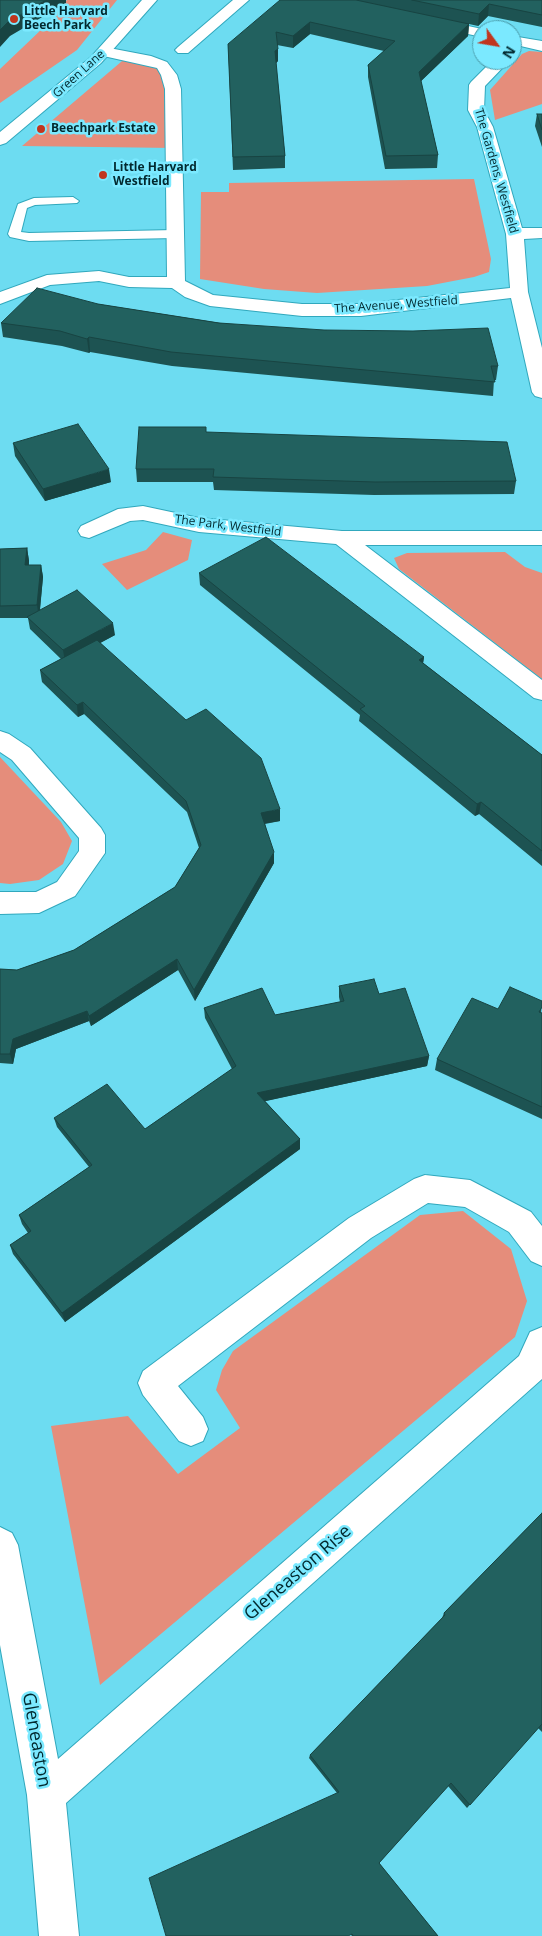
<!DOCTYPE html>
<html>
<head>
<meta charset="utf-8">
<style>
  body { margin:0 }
  #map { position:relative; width:542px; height:1936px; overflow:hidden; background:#6ddcf1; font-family:"Open Sans",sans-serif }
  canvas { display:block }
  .north { position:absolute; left:472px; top:20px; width:50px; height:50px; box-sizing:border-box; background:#7be9ff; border:1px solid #4b9cab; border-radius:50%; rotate:122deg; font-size:14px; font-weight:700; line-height:20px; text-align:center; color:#02282e }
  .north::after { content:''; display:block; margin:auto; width:18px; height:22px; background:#c1351e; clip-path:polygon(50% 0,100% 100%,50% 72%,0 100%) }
</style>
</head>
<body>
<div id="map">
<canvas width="542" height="1936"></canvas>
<div class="north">N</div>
</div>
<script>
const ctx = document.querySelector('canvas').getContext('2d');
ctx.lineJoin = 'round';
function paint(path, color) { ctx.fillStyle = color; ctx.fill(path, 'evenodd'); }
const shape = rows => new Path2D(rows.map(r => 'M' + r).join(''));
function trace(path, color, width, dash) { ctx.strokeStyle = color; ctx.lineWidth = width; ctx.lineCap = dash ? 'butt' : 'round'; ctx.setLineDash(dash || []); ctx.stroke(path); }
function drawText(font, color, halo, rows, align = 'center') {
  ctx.font = font + ' "Open Sans",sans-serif'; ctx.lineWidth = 5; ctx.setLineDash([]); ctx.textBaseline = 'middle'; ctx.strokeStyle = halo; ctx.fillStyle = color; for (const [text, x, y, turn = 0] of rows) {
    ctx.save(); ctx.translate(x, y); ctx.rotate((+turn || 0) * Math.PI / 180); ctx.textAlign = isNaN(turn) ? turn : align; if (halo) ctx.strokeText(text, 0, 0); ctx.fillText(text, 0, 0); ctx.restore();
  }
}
paint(shape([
  [67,0,117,0,77,50,0,103,0,69,44,27],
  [529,51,542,52,542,104,495,120,490,90,522,54],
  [128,56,151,61,169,75,174,148,22,146],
  [474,179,491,259,489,272,474,277,427,286,317,293,264,289,200,279,201,192,229,192,229,183],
  [163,532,192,540,188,560,127,590,102,564,146,550],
  [505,552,525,567,542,573,542,679,399,569,394,558,407,553],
  [0,757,61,822,72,841,63,864,39,880,10,884,0,883],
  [463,1211,511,1249,527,1301,515,1337,100,1685,51,1426,128,1416,178,1474,240,1428,216,1390,222,1370,233,1351,420,1215]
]), '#e58d7b');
const service = shape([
  [73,197,79,201,77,203,35,205,27,208,21,232,29,233,175,230,181,234,175,238,29,241,10,237,8,234,18,204,34,198,73,197]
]);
const minor = shape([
  [233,0,249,0,188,53,178,53,175,50,178,47,233,0],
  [431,18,482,29,487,30,482,30,482,37,426,25,424,22,426,19,431,18],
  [512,36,542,41,542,51,512,44,512,36],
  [104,47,151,56,167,62,177,75,181,89,185,281,213,295,302,304,361,304,510,288,506,234,477,127,468,110,469,85,471,82,493,60,510,60,485,86,484,110,493,127,522,228,542,228,542,238,524,239,528,292,542,348,542,398,535,396,532,392,511,298,361,316,302,316,210,306,185,297,172,288,129,287,99,281,50,285,0,304,0,292,47,275,99,271,129,277,167,277,165,89,161,75,157,68,99,55,96,52,99,49,104,47],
  [143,506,199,518,342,531,542,531,542,545,365,545,542,680,542,700,534,698,336,544,199,532,143,520,130,521,89,538,81,536,78,531,81,526,118,509,143,506],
  [0,731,9,734,30,748,101,828,105,835,105,853,75,896,39,913,0,914,0,892,36,892,57,882,79,851,79,838,12,760,0,752,0,731],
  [425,1175,470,1180,531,1212,542,1226,542,1266,531,1261,509,1232,465,1207,428,1203,371,1238,178,1386,203,1417,208,1429,203,1441,191,1446,179,1441,143,1395,138,1383,143,1371,349,1218,414,1179,425,1175],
  [542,1327,542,1379,66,1803,79,1936,39,1936,27,1795,0,1645,0,1527,12,1533,18,1545,58,1759,519,1356,530,1332,542,1327]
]);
const tertiary = shape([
  [142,0,157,0,101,63,6,143,0,145,0,132,91,57,142,0]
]);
trace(service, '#31a8bd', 2);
trace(minor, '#31a8bd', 2);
trace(tertiary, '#31a8bd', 2);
paint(service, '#fff');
paint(minor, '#fff');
paint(tertiary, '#fff');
paint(shape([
  [356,0,542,0,542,27,488,16,478,26,469,24,468,36,421,81,438,155,437,168,385,169,368,77,368,65,384,51,310,34,293,48,277,45,278,61,276,63,285,156,285,168,233,170,228,44],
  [537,114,542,114,542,147,535,126],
  [98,304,498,366,496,380,494,380,493,396,172,366,90,352,89,353,62,346,3,337,1,323],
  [206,432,516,481,514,494,374,495,214,490,213,482,137,482,136,469],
  [13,443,111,482,45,501,15,456],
  [27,548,29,561,29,565,41,565,43,577,40,610,115,635,100,643,280,821,265,824,274,863,195,1001,178,970,91,1026,89,1021,16,1049,13,1064,0,1063,0,969,17,970,74,950,175,887,199,848,187,812,84,714,78,717,42,682,40,670,61,659,30,629,28,618,0,618,0,549],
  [199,573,424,657,423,663,542,755,542,866,479,814,475,816,359,721,360,715,200,585],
  [339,986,379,994,429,1056,427,1066,265,1101,300,1139,300,1149,65,1322,13,1254,10,1245,28,1233,22,1224,19,1215,89,1167,57,1127,54,1118,145,1129,232,1069,205,1018,204,1008,275,1015,340,1002,339,997],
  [542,1001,541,1013,542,1013,542,1119,435,1070,437,1059,498,1009],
  [542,1513,542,1732,538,1728,467,1808,448,1786,379,1863,438,1936,352,1936,351,1935,337,1793,309,1758,310,1755,442,1618,444,1613]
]), '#1d5352');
paint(shape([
  [46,0,66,0,66,3,10,36,0,47,0,30,8,22],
  [489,4,488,16,478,26,479,14],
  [310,22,310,34,293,48,293,36],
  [469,24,468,36,418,84,419,72],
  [278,49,278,61,275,64,275,51],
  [89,337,90,352,89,353,87,339],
  [109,469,111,482,45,501,43,489],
  [27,548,29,561,27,577,25,565],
  [41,565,43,577,39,618,37,605],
  [113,623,115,635,65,662,63,650],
  [424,657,422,670,419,660],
  [83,702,84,714,78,717,77,705],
  [481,802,479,814,475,816,477,804],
  [280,809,280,821,261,824,261,813],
  [274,852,274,863,195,1001,194,990],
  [177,959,178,970,91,1026,89,1016],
  [87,1011,89,1021,16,1049,13,1064,10,1054,13,1039],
  [429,1056,427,1066,257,1103,257,1093],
  [300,1139,300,1149,65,1322,62,1313]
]), '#184442');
const building = shape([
  [0,0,46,0,8,22,0,30,0,0],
  [280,0,356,0,469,24,419,72,438,155,386,156,368,65,395,41,310,22,293,36,276,32,278,49,275,51,285,156,233,157,228,44,280,0],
  [412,0,542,0,542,15,489,4,479,14,412,0],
  [537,114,542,114,542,130,537,114],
  [37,288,98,304,219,323,324,330,413,331,488,328,498,366,491,366,495,382,171,352,89,337,87,339,60,331,1,323,37,288],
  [78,424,109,469,43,489,13,443,78,424],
  [139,427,206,427,206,432,507,442,516,481,375,482,213,477,214,469,136,469,139,427],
  [266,537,424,657,419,660,542,755,542,851,481,802,477,804,360,709,365,706,199,573,266,537],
  [27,548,25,565,41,565,37,605,0,606,0,549,27,548],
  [77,590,113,623,63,650,27,617,77,590],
  [97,640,186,720,206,709,261,758,280,809,261,813,274,852,194,990,177,959,89,1016,87,1011,13,1039,10,1054,0,1054,0,969,17,970,74,950,175,887,201,845,186,801,83,702,77,705,40,670,97,640],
  [374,979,379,994,405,988,429,1056,257,1093,300,1139,62,1313,10,1245,31,1231,19,1215,92,1165,54,1118,107,1084,145,1129,236,1066,204,1008,262,988,275,1015,344,1001,339,986,374,979],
  [510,987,542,1001,542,1007,539,1012,542,1013,542,1107,437,1059,472,998,498,1009,510,987],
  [542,1513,542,1724,470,1805,451,1783,379,1863,438,1936,353,1936,352,1934,348,1936,166,1936,149,1878,339,1792,310,1755,445,1615,444,1613,542,1513]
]);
paint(building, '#22615f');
trace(building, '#184442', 1);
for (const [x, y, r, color] of [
  [14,19,5,"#c1351e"],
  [41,129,5,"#c1351e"],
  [103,175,5,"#c1351e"]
]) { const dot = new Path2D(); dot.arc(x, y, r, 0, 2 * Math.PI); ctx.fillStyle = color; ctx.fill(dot); trace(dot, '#7be9ff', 2); }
drawText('bold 12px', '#02282e', '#7be9ff', [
  ["Little Harvard",24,12],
  ["Beech Park",24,26],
  ["Beechpark Estate",51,129],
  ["Little Harvard",113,168],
  ["Westfield",113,182]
], 'left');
drawText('12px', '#02282e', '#7be9ff', [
  ["Green Lane",79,74,-42],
  ["The Gardens, Westfield",496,171,74],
  ["The Avenue, Westfield",396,305,-4],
  ["The Park, Westfield",228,526,7]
]);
drawText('18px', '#02282e', '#7be9ff', [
  ["Gleneaston Rise",298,1573,-41],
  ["Gleneaston",36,1740,80]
]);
</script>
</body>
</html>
